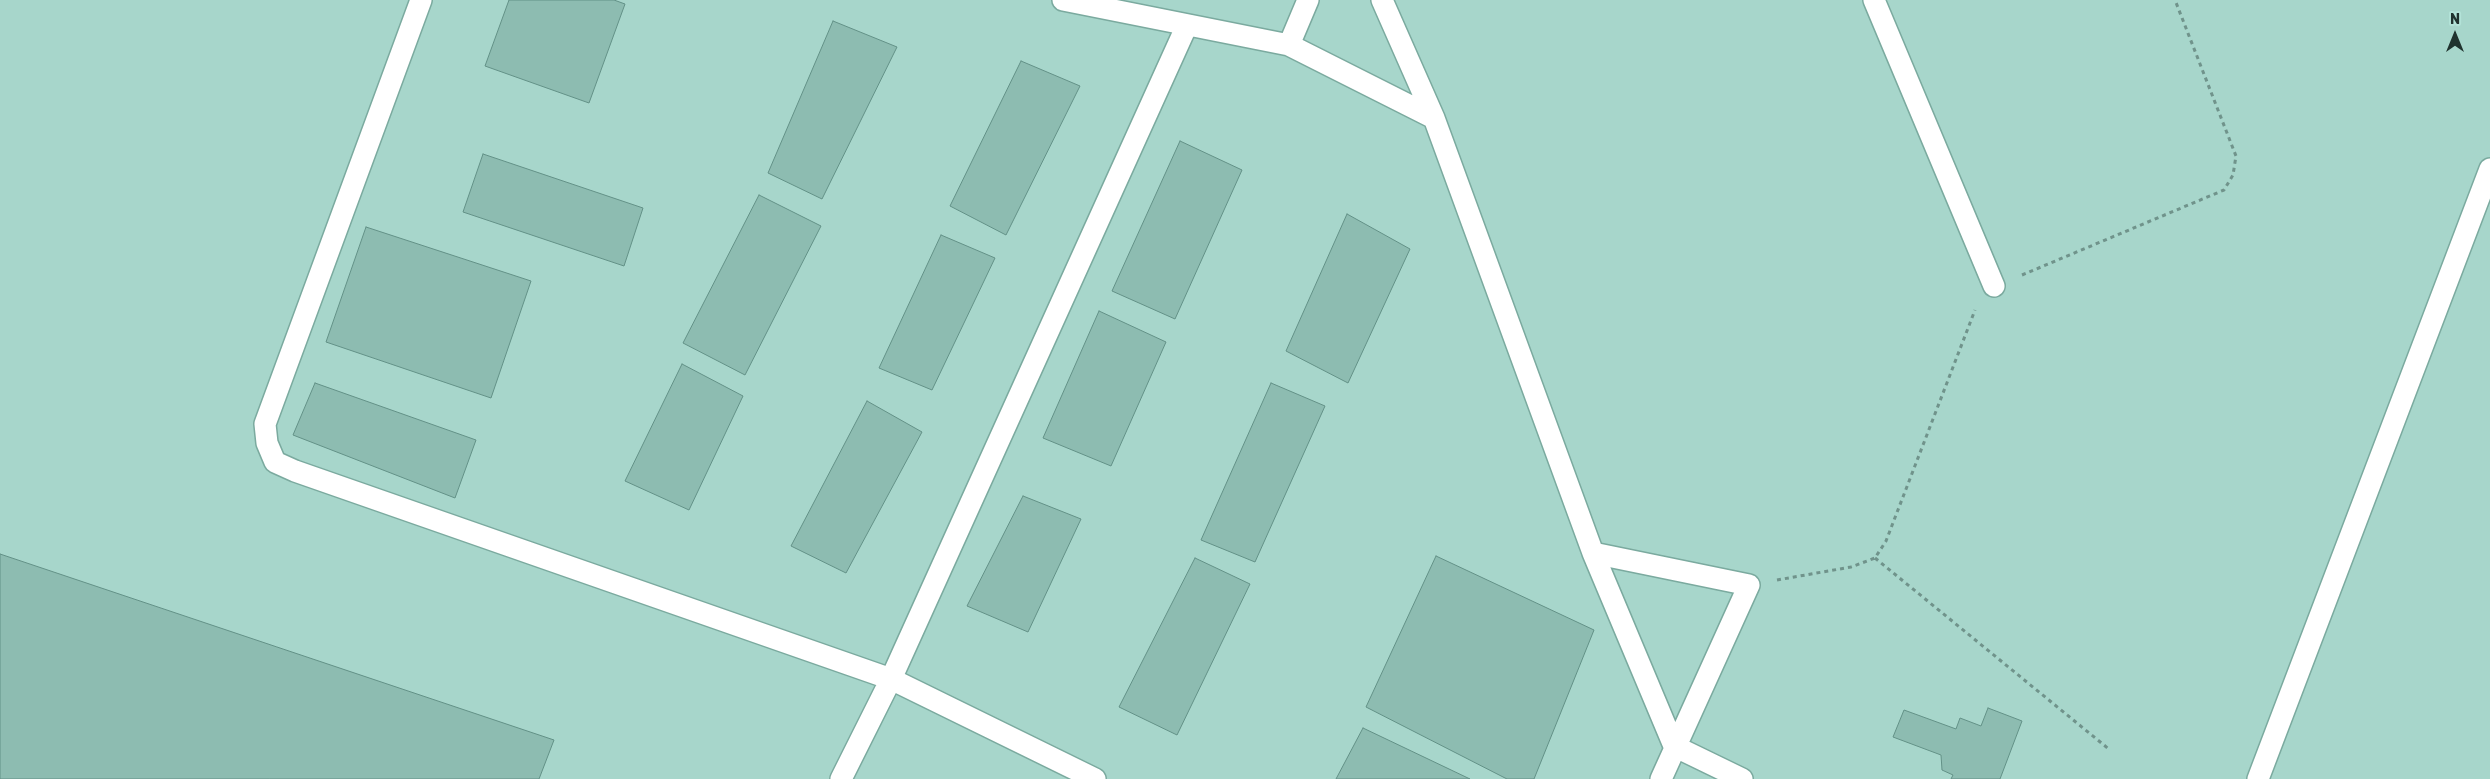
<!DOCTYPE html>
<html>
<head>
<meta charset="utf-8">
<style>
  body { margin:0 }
  #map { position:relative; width:2490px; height:779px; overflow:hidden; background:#a7d6cb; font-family:Rubik,sans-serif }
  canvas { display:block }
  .north { position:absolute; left:2430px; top:10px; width:50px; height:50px; -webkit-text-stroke:4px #b3e3d8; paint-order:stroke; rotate:0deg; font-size:14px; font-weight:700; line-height:20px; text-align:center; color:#20332f }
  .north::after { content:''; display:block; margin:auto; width:18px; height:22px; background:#20332f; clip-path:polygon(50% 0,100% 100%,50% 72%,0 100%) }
</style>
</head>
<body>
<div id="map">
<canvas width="2490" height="779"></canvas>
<div class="north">N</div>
</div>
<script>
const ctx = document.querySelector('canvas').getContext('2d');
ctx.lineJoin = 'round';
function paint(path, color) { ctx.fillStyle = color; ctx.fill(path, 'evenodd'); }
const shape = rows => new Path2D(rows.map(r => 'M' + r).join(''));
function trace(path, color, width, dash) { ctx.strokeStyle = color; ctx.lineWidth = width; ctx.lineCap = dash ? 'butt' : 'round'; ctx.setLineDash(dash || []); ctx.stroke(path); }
const building = shape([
  [509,0,614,0,625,4,589,103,485,66,509,0],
  [833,21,897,47,822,199,768,173,833,21],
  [1021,61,1080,86,1006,235,950,206,1021,61],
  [1180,141,1242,170,1175,319,1112,291,1180,141],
  [483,154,643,208,624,266,463,212,483,154],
  [759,195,821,226,745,375,683,343,759,195],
  [1347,214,1410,249,1348,383,1286,351,1347,214],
  [366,227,531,281,491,398,326,342,366,227],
  [941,235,995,258,932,390,879,368,941,235],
  [1099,311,1166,342,1111,466,1043,438,1099,311],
  [682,364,743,396,689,510,625,481,682,364],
  [315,383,476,440,455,498,293,435,315,383],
  [1271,383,1325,406,1255,562,1201,540,1271,383],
  [867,401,922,432,846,573,791,546,867,401],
  [1023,496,1081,519,1028,632,967,606,1023,496],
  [0,554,554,740,539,779,0,779,0,554],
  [1436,556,1594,630,1534,779,1507,779,1366,707,1436,556],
  [1195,558,1250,584,1177,735,1119,707,1195,558],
  [1988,708,2022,721,2000,779,1951,779,1953,775,1942,770,1941,755,1893,737,1904,710,1956,729,1960,718,1981,726,1988,708],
  [1363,728,1470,779,1336,779,1363,728]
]);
paint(building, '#8dbcb1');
trace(building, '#639187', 1);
const service = shape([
  [421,0,265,424,267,443,275,462,295,471,891,679,1187,25],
  [1063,0,1289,45,1308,0],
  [1382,0,1434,118,1593,553,1674,746,1742,779],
  [1874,0,1994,286],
  [1289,45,1434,118],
  [1593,553,1749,585,1661,779],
  [841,779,891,679,1095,779],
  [2258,779,2490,169]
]);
trace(service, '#7baa9f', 24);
trace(shape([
  [2022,275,2224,190,2233,175,2236,156,2175,0],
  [1875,558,2110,750],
  [1777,580,1851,567,1875,558,1886,541,1975,310]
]), '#70938b', 3, [4, 4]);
trace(service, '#fff', 21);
</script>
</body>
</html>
